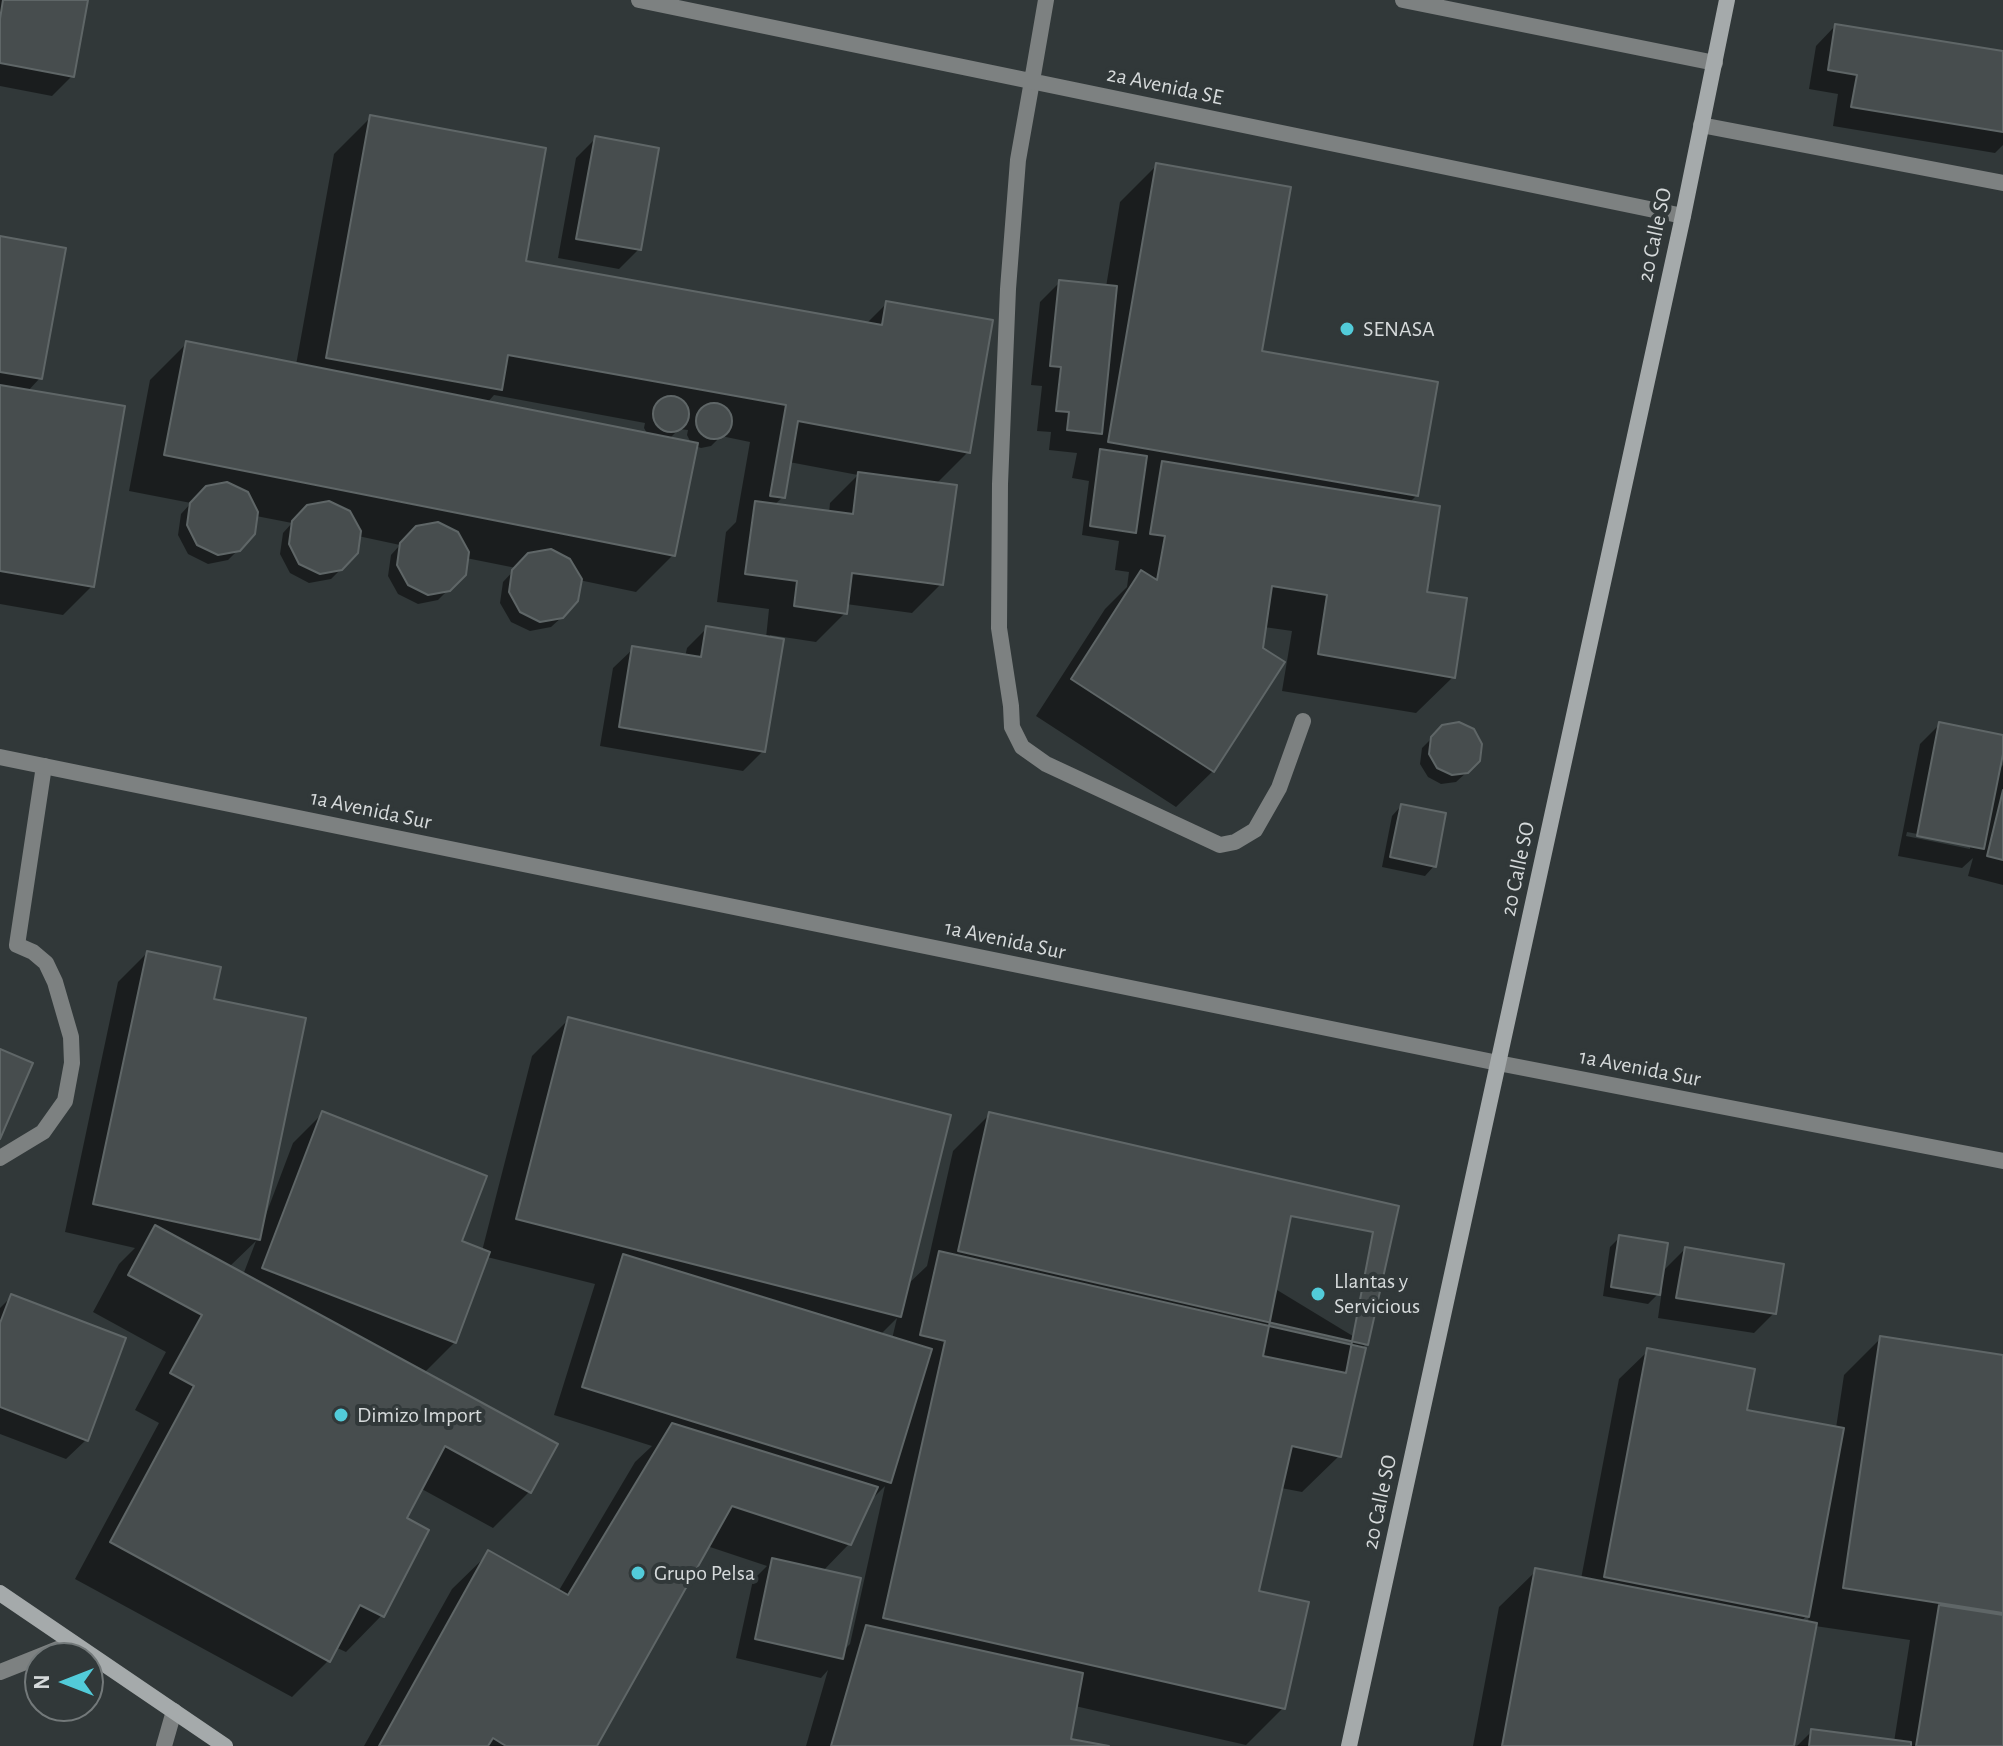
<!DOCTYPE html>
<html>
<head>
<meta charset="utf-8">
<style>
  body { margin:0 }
  #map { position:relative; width:2003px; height:1746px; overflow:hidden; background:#313839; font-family:"Alegreya Sans",sans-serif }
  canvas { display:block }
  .north { position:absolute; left:24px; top:1642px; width:80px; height:80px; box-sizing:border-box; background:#313839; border:2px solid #73797a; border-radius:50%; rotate:270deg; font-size:22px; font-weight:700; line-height:32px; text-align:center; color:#d6dadb }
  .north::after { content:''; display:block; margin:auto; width:28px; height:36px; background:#52cbd9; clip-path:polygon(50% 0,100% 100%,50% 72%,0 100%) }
</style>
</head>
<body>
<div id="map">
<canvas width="2003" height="1746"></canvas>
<div class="north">N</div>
</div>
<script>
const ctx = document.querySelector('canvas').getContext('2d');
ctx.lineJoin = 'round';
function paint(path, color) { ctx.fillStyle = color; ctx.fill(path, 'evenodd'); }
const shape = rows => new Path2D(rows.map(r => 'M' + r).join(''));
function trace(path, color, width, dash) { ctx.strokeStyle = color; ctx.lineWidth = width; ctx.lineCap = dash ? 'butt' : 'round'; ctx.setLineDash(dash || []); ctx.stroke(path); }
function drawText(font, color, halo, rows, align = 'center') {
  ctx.font = font + ' "Alegreya Sans",sans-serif'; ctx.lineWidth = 8; ctx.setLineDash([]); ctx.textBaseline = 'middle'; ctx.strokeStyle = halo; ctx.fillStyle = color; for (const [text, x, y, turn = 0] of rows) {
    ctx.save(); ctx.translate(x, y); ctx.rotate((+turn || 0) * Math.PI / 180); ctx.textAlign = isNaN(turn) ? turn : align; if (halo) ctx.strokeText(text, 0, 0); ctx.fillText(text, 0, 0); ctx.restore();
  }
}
paint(shape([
  [0,0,86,0,72,76,52,96,0,86],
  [1835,26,2003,53,2003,145,1995,153,1833,126,1838,94,1809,89,1816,46],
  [371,117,523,262,866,324,887,303,968,452,936,484,941,584,912,613,846,604,845,613,816,642,770,635,763,751,743,771,600,746,613,668,633,649,685,657,687,648,707,628,766,638,769,609,717,602,726,532,736,522,750,442,721,436,711,446,701,448,695,446,673,555,636,592,579,580,562,617,551,627,530,631,511,622,500,603,503,582,516,568,466,558,464,574,438,600,418,604,398,594,388,576,391,555,400,545,358,536,341,569,331,579,309,583,290,573,280,554,283,533,292,523,256,516,238,550,228,560,208,564,188,554,178,535,181,514,191,503,129,491,150,380,187,343,296,365,334,154],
  [494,395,645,423,644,428,648,435,487,403],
  [679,429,688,430,687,435,691,443,669,439],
  [789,462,858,475,830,503,829,513,774,505,783,497],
  [596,138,639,249,619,269,558,258,576,158],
  [1157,165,1260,353,1417,495,1409,503,1424,594,1453,677,1416,713,1282,691,1292,631,1264,627,1213,771,1176,807,1036,716,1105,609,1127,587,1129,572,1115,570,1119,541,1082,535,1089,481,1072,478,1077,453,1049,450,1051,432,1037,431,1042,386,1031,385,1040,302,1060,282,1106,287,1120,202],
  [0,238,40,378,27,392,92,586,63,615,0,604],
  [1940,724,2003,737,1998,770,2003,765,2003,885,1968,876,1973,858,1962,868,1898,856,1920,744],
  [1907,832,1970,844,1970,849,1906,836],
  [1433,737,1467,772,1456,782,1441,784,1428,777,1420,764,1422,748],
  [1401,806,1434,866,1425,876,1382,867,1392,816],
  [147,953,212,1000,265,1217,293,1143,322,1114,460,1242,482,1251,532,1056,569,1019,906,1286,927,1266,953,1151,989,1115,1366,1344,1361,1349,1339,1456,1302,1492,1281,1488,1257,1593,1283,1708,1246,1745,1075,1706,1069,1741,1098,1746,806,1746,828,1670,821,1678,736,1658,753,1580,767,1566,707,1546,595,1746,364,1746,452,1589,489,1553,558,1592,635,1462,652,1446,554,1415,595,1284,487,1257,455,1342,424,1373,529,1492,493,1528,420,1488,404,1519,382,1615,346,1652,335,1647,328,1661,292,1697,75,1579,159,1423,135,1410,166,1352,93,1312,119,1264,135,1248,65,1232,118,982],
  [256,1241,243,1275,229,1267],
  [897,1318,892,1339,880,1335],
  [885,1486,850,1644,842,1652,822,1572,849,1544,868,1503],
  [1620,1237,1661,1273,1685,1249,1774,1313,1754,1333,1658,1318,1662,1290,1648,1304,1603,1296,1610,1247],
  [11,1297,86,1440,66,1459,0,1434,0,1308],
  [1881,1338,2003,1357,2003,1746,1797,1746,1812,1731,1894,1742,1910,1640,1815,1626,1792,1746,1473,1746,1499,1607,1536,1571,1581,1579,1619,1379,1648,1351,1744,1411,1836,1428,1844,1375],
  [1809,1613,1808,1623,1801,1622]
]), '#0007');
const building = shape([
  [3,0,88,0,74,77,0,63,0,19,3,0],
  [1835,24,2003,51,2003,132,1851,107,1857,75,1828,70,1835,24],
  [370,115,546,148,526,261,882,325,886,301,993,320,970,453,798,421,785,498,770,496,786,405,508,355,502,390,326,358,370,115],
  [595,136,659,148,641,250,576,239,595,136],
  [1156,163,1291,187,1262,351,1438,382,1418,496,1108,442,1156,163],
  [0,236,66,248,42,379,0,372,0,236],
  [1059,280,1117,286,1102,434,1067,430,1069,412,1056,411,1061,367,1050,366,1059,280],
  [186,341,698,443,675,556,164,455,186,341],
  [0,385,125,406,94,587,0,571,0,385],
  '653 414a18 18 0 1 1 36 0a18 18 0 1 1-36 0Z',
  '696 421a18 18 0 1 1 36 0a18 18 0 1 1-36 0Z',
  [1100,449,1147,456,1136,533,1090,526,1100,449],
  [1162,461,1440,506,1427,592,1467,598,1455,678,1318,654,1327,595,1272,586,1263,648,1285,662,1214,772,1071,679,1141,570,1157,580,1165,536,1150,534,1162,461],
  [858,472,957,485,943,585,852,573,847,614,794,606,797,581,745,574,755,501,853,514,858,472],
  [227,482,248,492,258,512,255,534,240,551,218,555,197,545,187,525,190,503,206,486,227,482],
  [329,501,350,511,361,531,358,553,342,570,320,574,299,564,289,544,292,521,307,505,329,501],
  [438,522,458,532,469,552,466,575,450,591,428,595,408,585,397,565,400,543,416,526,438,522],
  [551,549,570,559,582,579,578,601,563,618,540,622,520,612,509,592,512,570,528,553,551,549],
  [706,626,784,639,765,752,619,727,632,646,701,657,706,626],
  [1459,722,1474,729,1482,744,1480,761,1468,773,1452,775,1437,768,1429,754,1431,737,1442,725,1459,722],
  [1939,722,2003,735,2003,754,1984,849,1917,836,1939,722],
  [2003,790,2003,860,1987,856,2003,790],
  [1401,804,1446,813,1436,867,1390,857,1401,804],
  [147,951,221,967,214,999,306,1018,260,1240,93,1204,147,951],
  [568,1017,951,1115,901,1317,516,1219,568,1017],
  [0,1049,33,1063,0,1139,0,1049],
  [322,1111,487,1176,462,1241,490,1252,456,1343,262,1268,322,1111],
  [989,1112,1399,1206,1368,1345,958,1251,989,1112],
  [1291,1216,1373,1232,1346,1373,1263,1356,1291,1216],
  [155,1225,558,1444,531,1493,445,1446,407,1518,429,1530,384,1617,360,1605,330,1662,110,1542,194,1386,170,1373,202,1315,128,1275,155,1225],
  [1619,1235,1668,1243,1660,1295,1611,1287,1619,1235],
  [1685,1247,1784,1264,1776,1314,1676,1298,1685,1247],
  [939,1251,1366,1348,1341,1457,1292,1446,1259,1591,1309,1602,1285,1709,883,1618,945,1341,920,1335,939,1251],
  [623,1254,932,1349,891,1483,582,1387,623,1254],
  [11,1294,126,1338,88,1441,0,1407,0,1323,11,1294],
  [1880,1336,2003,1355,2003,1613,1843,1588,1880,1336],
  [1647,1348,1755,1369,1747,1410,1844,1428,1809,1617,1604,1577,1647,1348],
  [672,1423,878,1487,851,1545,732,1506,597,1746,506,1746,493,1738,488,1746,379,1746,488,1550,568,1595,672,1423],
  [772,1558,861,1578,843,1659,755,1639,772,1558],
  [1535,1568,1817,1623,1794,1746,1502,1746,1535,1568],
  [1939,1605,2003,1615,2003,1746,1916,1746,1939,1605],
  [866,1625,1083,1673,1071,1739,1109,1746,831,1746,866,1625],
  [1811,1729,1911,1742,1911,1746,1809,1746,1811,1729]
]);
paint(building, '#474d4e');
trace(building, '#5f6667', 2);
trace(shape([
  [1032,81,1018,160,1008,289,1000,484,999,628,1011,706,1012,727,1022,747,1046,764,1220,845,1235,842,1255,830,1279,788,1303,721],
  [1701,125,2003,183],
  [0,1158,43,1132,65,1101,72,1063,71,1037,55,982,46,963,33,952,17,945,44,766],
  [0,1672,73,1643],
  [164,1746,174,1711]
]), '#7d8181', 16);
trace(shape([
  [639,0,1683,216],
  [1403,0,1715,63],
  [1032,81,1046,0],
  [0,757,1498,1063,2003,1161]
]), '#7d8181', 16);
trace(shape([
  [0,1593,225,1746],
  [1349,1746,1683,216,1727,0]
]), '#a5aaab', 16);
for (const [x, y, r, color] of [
  [1347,329,8,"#52cbd9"],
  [1318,1294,8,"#52cbd9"],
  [341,1415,8,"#52cbd9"],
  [638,1573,8,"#52cbd9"]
]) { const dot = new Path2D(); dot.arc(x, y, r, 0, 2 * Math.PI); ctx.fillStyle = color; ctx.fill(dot); trace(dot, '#313839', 3); }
drawText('22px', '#d6dadb', '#313839', [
  ["2a Avenida SE",1165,86,12],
  ["20 Calle SO",1655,235,-78],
  ["1a Avenida Sur",371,810,12],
  ["20 Calle SO",1518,869,-78],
  ["1a Avenida Sur",1005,940,12],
  ["1a Avenida Sur",1640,1068,11],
  ["20 Calle SO",1380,1502,-78]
]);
drawText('22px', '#d6dadb', '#313839', [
  ["SENASA",1363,329],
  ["Llantas y",1334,1281],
  ["Servicious",1334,1306],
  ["Dimizo Import",357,1415],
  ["Grupo Pelsa",654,1573]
], 'left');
</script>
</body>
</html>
